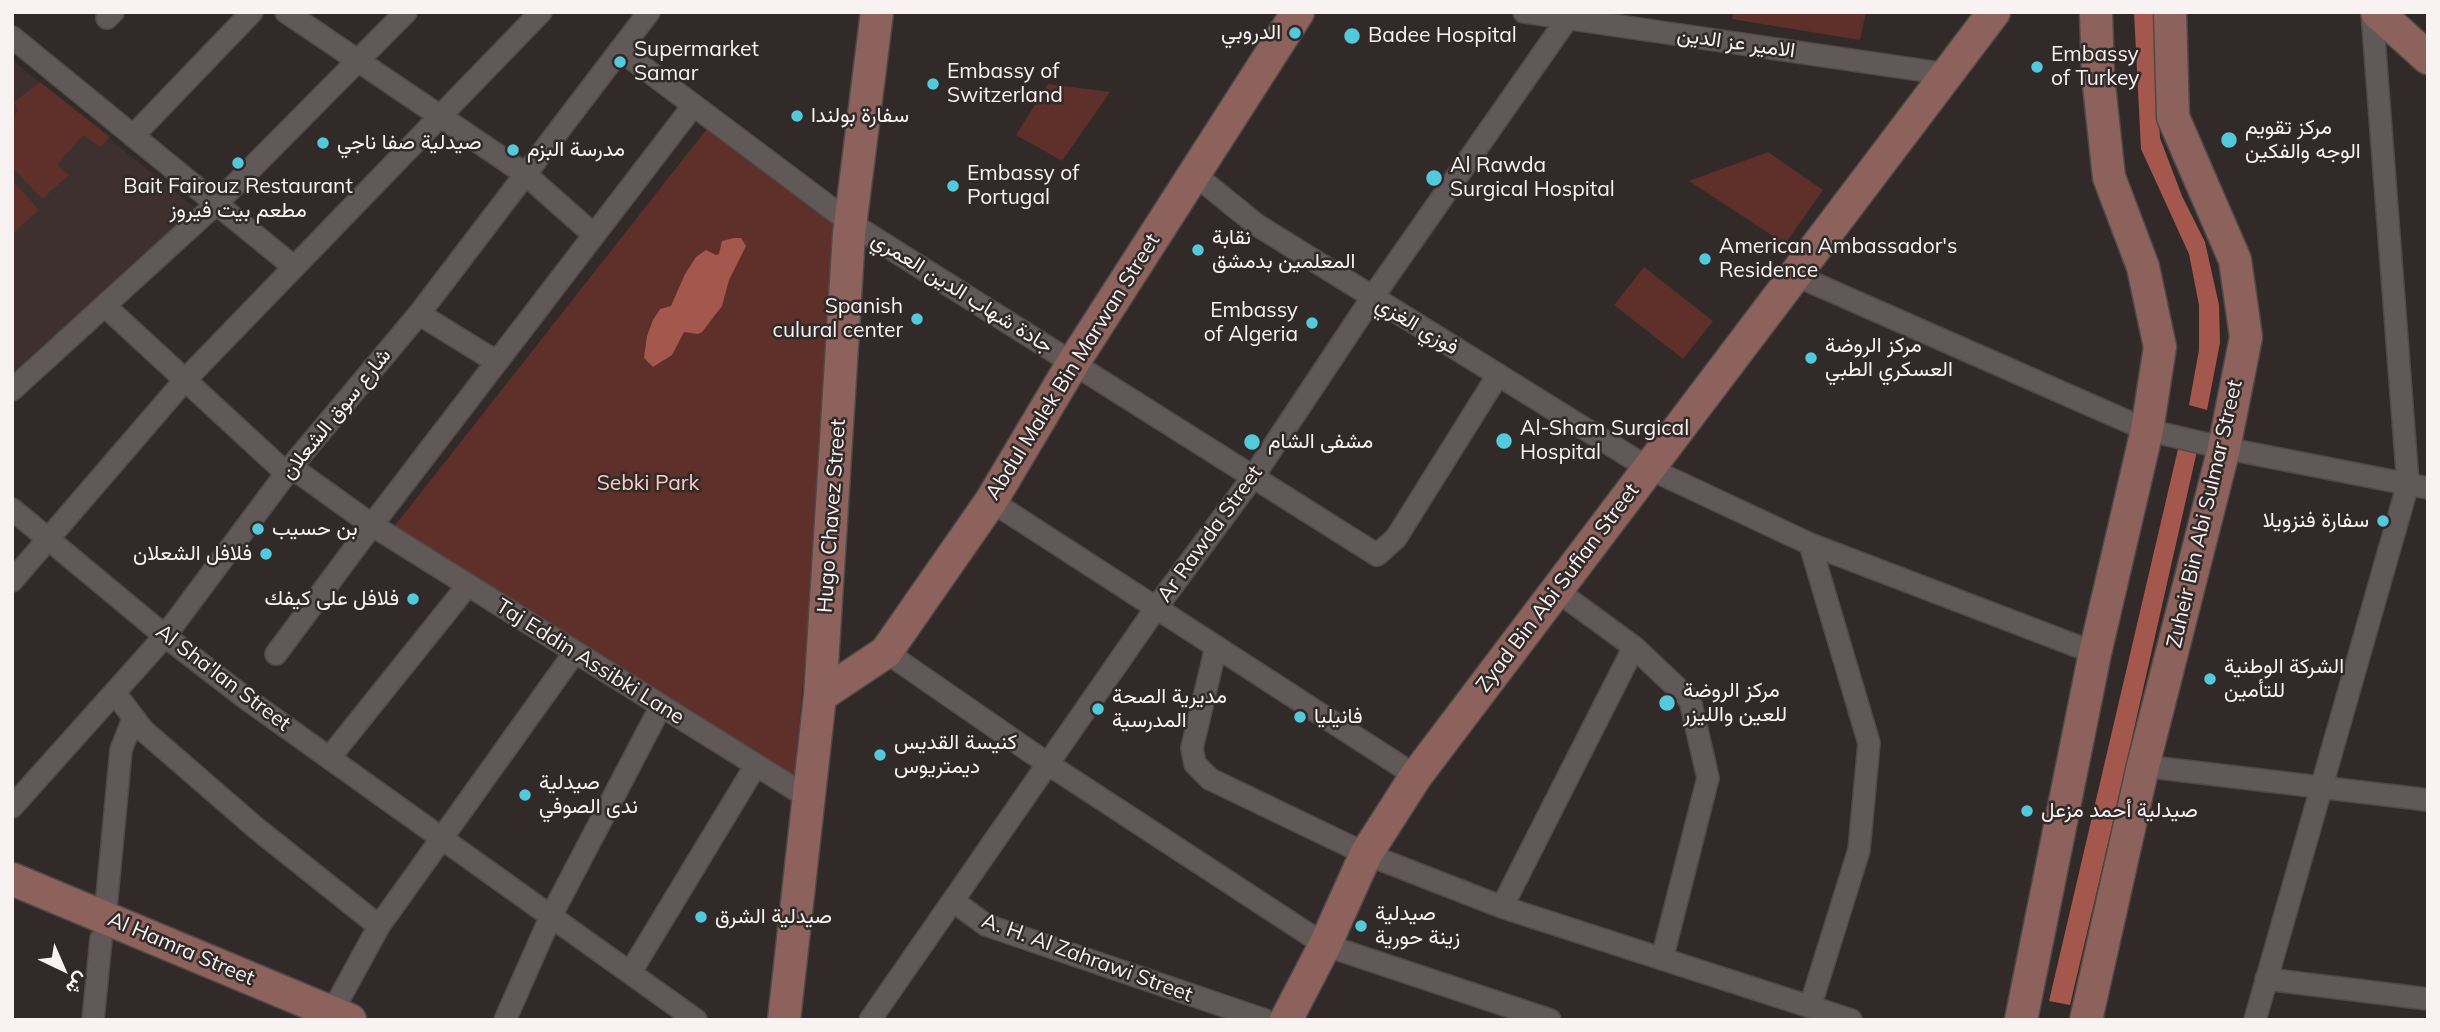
<!DOCTYPE html>
<html>
<head>
<meta charset="utf-8">
<style>
  body { margin:0 }
  #map { position:relative; width:2440px; height:1032px; overflow:hidden; background:#312a29; font-family:Mulish,Vazirmatn,sans-serif }
  canvas { display:block }
  .frame { position:absolute; inset:0; border:14px solid #f8f3f2; pointer-events:none }
  .north { position:absolute; left:28px; top:934px; width:70px; height:70px; -webkit-text-stroke:5px #312a29; paint-order:stroke; rotate:136deg; font-size:19px; font-weight:700; line-height:28px; text-align:center; color:#f8f3f2 }
  .north::after { content:''; display:block; margin:auto; width:24px; height:32px; background:#f8f3f2; clip-path:polygon(50% 0,100% 100%,50% 72%,0 100%) }
</style>
</head>
<body>
<div id="map">
<canvas width="2440" height="1032"></canvas>
<div class="frame"></div>
<div class="north">ش</div>
</div>
<script>
const ctx = document.querySelector('canvas').getContext('2d');
ctx.lineJoin = 'round';
function paint(path, color) { ctx.fillStyle = color; ctx.fill(path, 'evenodd'); }
const shape = rows => new Path2D(rows.map(r => 'M' + r).join(''));
function trace(path, color, width, dash) { ctx.strokeStyle = color; ctx.lineWidth = width; ctx.lineCap = dash ? 'butt' : 'round'; ctx.setLineDash(dash || []); ctx.stroke(path); }
function drawText(font, color, halo, rows, align = 'center') {
  ctx.font = font + ' Mulish,Vazirmatn,sans-serif'; ctx.lineWidth = 5; ctx.setLineDash([]); ctx.textBaseline = 'middle'; ctx.strokeStyle = halo; ctx.fillStyle = color; for (const [text, x, y, turn = 0] of rows) {
    ctx.save(); ctx.translate(x, y); ctx.rotate((+turn || 0) * Math.PI / 180); ctx.textAlign = isNaN(turn) ? turn : align; if (halo) ctx.strokeText(text, 0, 0); ctx.fillText(text, 0, 0); ctx.restore();
  }
}
paint(shape([
  [12,60,194,207,193,212,161,243,157,241,12,377]
]), '#3e302e');
paint(shape([
  [1733,12,1866,12,1860,40,1732,19],
  [40,82,110,137,100,147,83,135,57,165,69,175,42,199,12,167,12,126,15,123,12,118,18,110,14,102],
  [1048,84,1110,92,1062,161,1016,135],
  [710,125,844,222,794,783,393,528],
  [1768,152,1823,190,1785,244,1689,181],
  [12,180,39,210,12,234],
  [1644,267,1713,321,1683,359,1614,305]
]), '#5f2f29');
paint(shape([
  [2134,12,2153,12,2160,138,2182,196,2205,242,2219,305,2220,343,2207,410,2189,405,2199,350,2199,305,2189,254,2141,149],
  [734,238,741,238,746,246,729,280,722,306,702,332,698,334,684,332,672,355,653,367,644,358,647,336,653,320,660,309,671,306,685,274,696,257,706,250,716,255,719,254,722,241],
  [2178,449,2197,451,2110,835,2070,1005,2049,1001]
]), '#a4574d');
const street = shape([
  [286,12,524,173,594,235],
  [1524,12,1947,74],
  [107,18,113,12],
  [12,37,294,267],
  [620,50,852,224,1377,555,1396,538,1498,375],
  [133,136,252,12],
  [1194,174,1257,225,1648,468,1810,544,2095,653],
  [1795,275,2147,430,2224,448,2428,488],
  [105,306,287,474],
  [419,314,497,362],
  [12,390,216,204,406,12],
  [291,467,372,525,809,798],
  [991,501,1416,776],
  [12,509,165,636,244,697,696,1020],
  [12,581,185,380,541,12],
  [1556,590,1634,647,1690,700,1708,778,1662,959],
  [1216,647,1192,748,1195,764,1210,779,1366,854,1502,907,1851,1020],
  [886,652,1048,764,1325,945,1550,1020],
  [276,654,372,525,693,106],
  [115,693,143,730,256,828,379,926],
  [330,757,468,585],
  [2143,766,2428,800],
  [12,807,165,636,291,467,419,314,649,12],
  [953,901,986,925,1265,1020],
  [1502,907,1634,647],
  [105,918,121,750,133,719],
  [630,973,756,765],
  [2266,979,2428,999],
  [1810,1007,1859,850,1869,743,1810,544],
  [332,1012,379,926,575,652],
  [93,1020,101,939],
  [505,1020,551,916,661,706],
  [870,1020,1156,608,1253,477,1372,298,1572,12],
  [2255,1020,2408,484,2372,12]
]);
const secondary = shape([
  [2377,12,2428,58],
  [820,696,886,652,991,501,1073,363,1298,12],
  [12,879,350,1020],
  [784,1020,820,696,849,234,877,12],
  [1286,1020,1325,945,1366,854,1416,776,1994,12],
  [2021,1020,2095,653,2147,430,2160,347,2143,267,2109,177,2098,76,2096,12],
  [2086,1020,2143,766,2224,448,2246,337,2235,260,2173,117,2170,12]
]);
trace(street, '#4f4948', 24);
trace(secondary, '#4f4948', 35);
trace(street, '#615957', 21);
trace(secondary, '#8d625c', 32);
for (const [x, y, r, color] of [
  [1295,33,7,"#53cadc"],
  [1352,36,9,"#53cadc"],
  [620,62,7,"#53cadc"],
  [2037,67,7,"#53cadc"],
  [933,84,7,"#53cadc"],
  [797,116,7,"#53cadc"],
  [2229,140,9,"#53cadc"],
  [323,143,7,"#53cadc"],
  [513,150,7,"#53cadc"],
  [238,163,7,"#53cadc"],
  [1434,178,9,"#53cadc"],
  [953,186,7,"#53cadc"],
  [1198,250,7,"#53cadc"],
  [1705,259,7,"#53cadc"],
  [917,319,7,"#53cadc"],
  [1312,323,7,"#53cadc"],
  [1811,358,7,"#53cadc"],
  [1504,441,9,"#53cadc"],
  [1252,442,9,"#53cadc"],
  [2383,521,7,"#53cadc"],
  [258,529,7,"#53cadc"],
  [266,554,7,"#53cadc"],
  [413,599,7,"#53cadc"],
  [2210,679,7,"#53cadc"],
  [1667,703,9,"#53cadc"],
  [1098,709,7,"#53cadc"],
  [1300,717,7,"#53cadc"],
  [880,755,7,"#53cadc"],
  [525,795,7,"#53cadc"],
  [2027,811,7,"#53cadc"],
  [701,917,7,"#53cadc"],
  [1361,926,7,"#53cadc"]
]) { const dot = new Path2D(); dot.arc(x, y, r, 0, 2 * Math.PI); ctx.fillStyle = color; ctx.fill(dot); trace(dot, '#312a29', 2.5); }
drawText('21px', '#f8f3f2', '#312a29', [
  ["الدروبي",1281,33,"right"],
  ["Badee Hospital",1368,36],
  ["Supermarket",634,50],
  ["Samar",634,74],
  ["Embassy",2051,55],
  ["of Turkey",2051,79],
  ["Embassy of",947,72],
  ["Switzerland",947,96],
  ["سفارة بولندا",811,116],
  ["مركز تقويم",2245,128],
  ["الوجه والفكين",2245,152],
  ["صيدلية صفا ناجي",337,143],
  ["مدرسة البزم",527,150],
  ["Al Rawda",1450,166],
  ["Surgical Hospital",1450,190],
  ["Embassy of",967,174],
  ["Portugal",967,198],
  ["Bait Fairouz Restaurant",238,187,"center"],
  ["مطعم بيت فيروز",238,211,"center"],
  ["نقابة",1212,238],
  ["المعلمين بدمشق",1212,262],
  ["American Ambassador's",1719,247],
  ["Residence",1719,271],
  ["Spanish",903,307,"right"],
  ["culural center",903,331,"right"],
  ["Embassy",1298,311,"right"],
  ["of Algeria",1298,335,"right"],
  ["مركز الروضة",1825,346],
  ["العسكري الطبي",1825,370],
  ["Al-Sham Surgical",1520,429],
  ["Hospital",1520,453],
  ["مشفى الشام",1268,442],
  ["سفارة فنزويلا",2369,521,"right"],
  ["بن حسيب",272,529],
  ["فلافل الشعلان",252,554,"right"],
  ["فلافل على كيفك",399,599,"right"],
  ["الشركة الوطنية",2224,667],
  ["للتأمين",2224,691],
  ["مركز الروضة",1683,691],
  ["للعين والليزر",1683,715],
  ["مديرية الصحة",1112,697],
  ["المدرسية",1112,721],
  ["فانيليا",1314,717],
  ["كنيسة القديس",894,743],
  ["ديمتريوس",894,767],
  ["صيدلية",539,783],
  ["ندى الصوفي",539,807],
  ["صيدلية أحمد مزعل",2041,811],
  ["صيدلية",1375,914],
  ["زينة حورية",1375,938],
  ["صيدلية الشرق",715,917]
], 'left');
drawText('21px', '#f8f3f2', '#312a29', [
  ["الامير عز الدين",1736,43,8],
  ["جادة شهاب الدين العمري",962,293,32],
  ["فوزي الغزي",1417,326,31],
  ["Abdul Malek Bin Marwan Street",1073,367,-58],
  ["شارع سوق الشعلان",336,414,-51],
  ["Zuheir Bin Abi Sulmar Street",2205,514,-77],
  ["Hugo Chavez Street",832,516,-86],
  ["Ar Rawda Street",1210,534,-54],
  ["Zyad Bin Abi Sufian Street",1558,588,-53],
  ["Taj Eddin Assibki Lane",590,662,32],
  ["Al Sha'lan Street",223,678,37],
  ["Al Hamra Street",181,949,23],
  ["A. H. Al Zahrawi Street",1087,958,20]
]);
drawText('21px', '#faccc4', '#312a29', [
  ["Sebki Park",648,484]
]);
</script>
</body>
</html>
